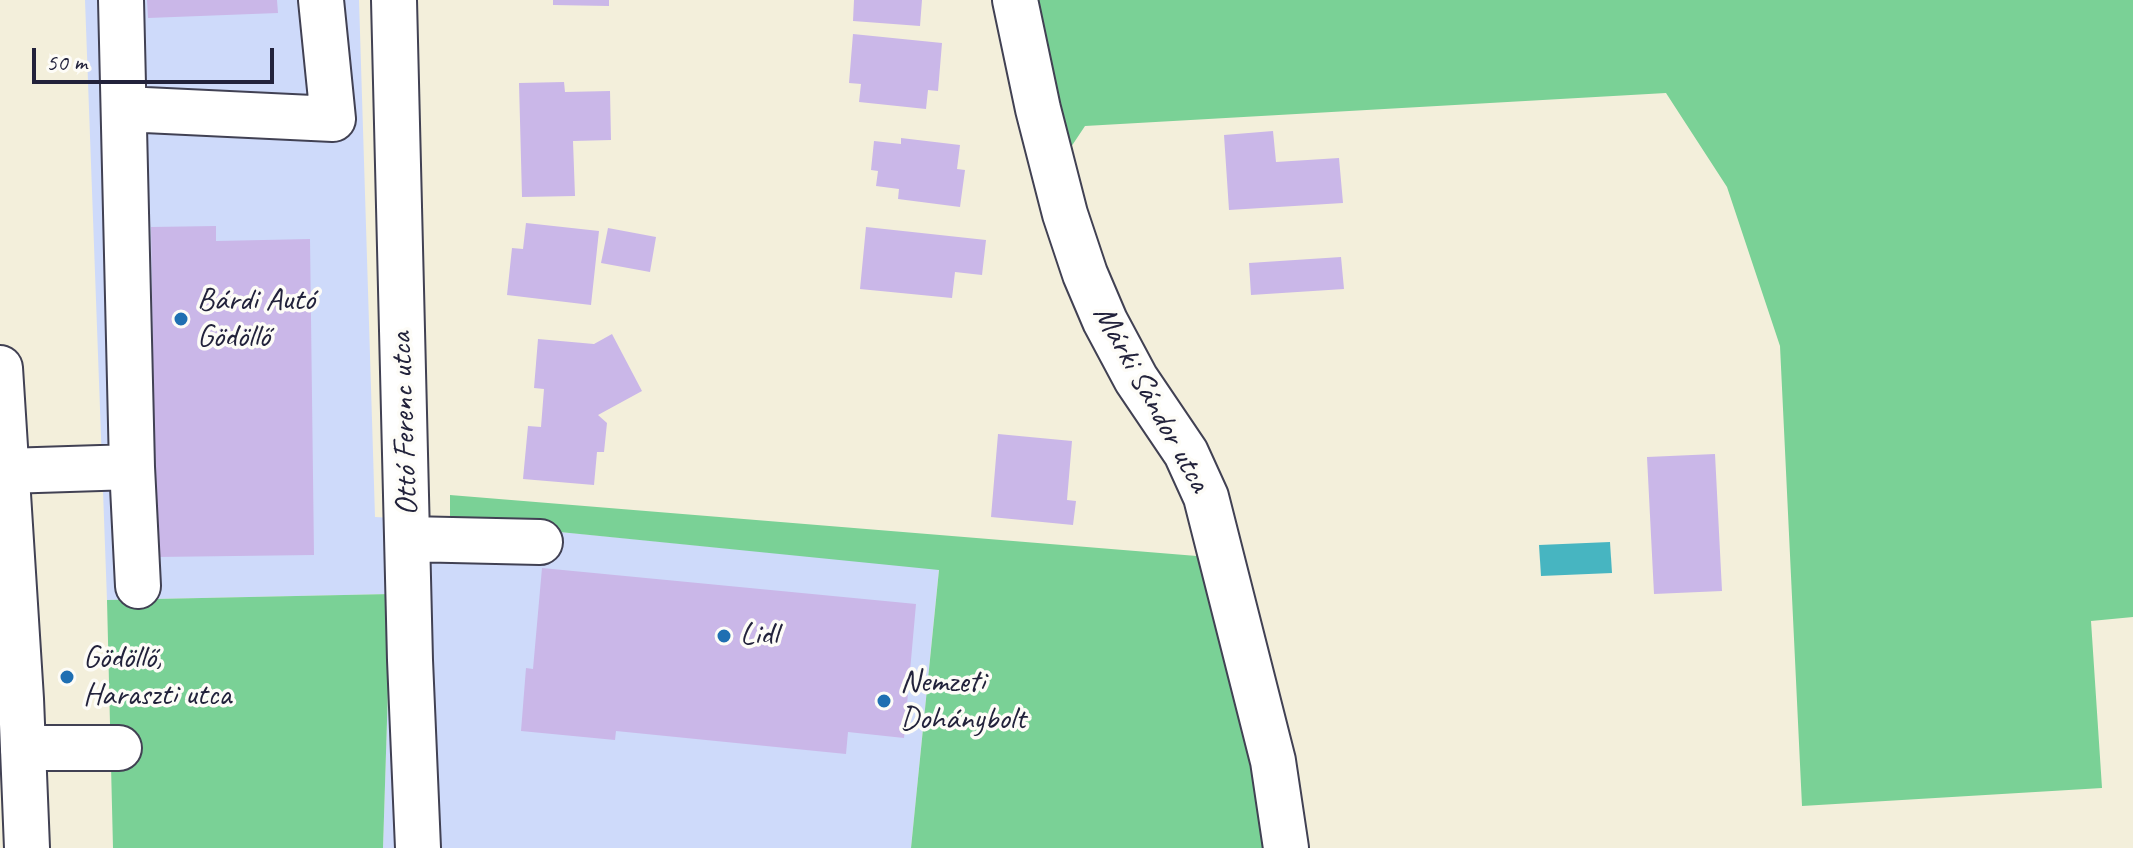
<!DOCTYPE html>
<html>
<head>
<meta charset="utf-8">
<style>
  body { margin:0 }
  #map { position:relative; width:2133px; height:848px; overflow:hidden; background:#f3efdb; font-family:Caveat,sans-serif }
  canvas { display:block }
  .scale { position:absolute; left:32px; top:48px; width:242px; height:36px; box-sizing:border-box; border:4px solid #22223b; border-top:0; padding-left:10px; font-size:24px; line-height:28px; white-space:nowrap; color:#22223b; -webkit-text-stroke:6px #fdfcf7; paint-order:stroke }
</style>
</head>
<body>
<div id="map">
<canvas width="2133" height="848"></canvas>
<div class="scale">50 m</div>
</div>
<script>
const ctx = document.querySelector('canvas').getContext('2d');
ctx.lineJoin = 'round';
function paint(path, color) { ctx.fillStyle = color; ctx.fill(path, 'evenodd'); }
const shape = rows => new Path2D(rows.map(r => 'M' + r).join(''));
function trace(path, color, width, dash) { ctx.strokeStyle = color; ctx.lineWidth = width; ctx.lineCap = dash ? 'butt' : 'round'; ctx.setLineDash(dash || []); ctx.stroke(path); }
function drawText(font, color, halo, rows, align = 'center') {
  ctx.font = font + ' Caveat,sans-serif'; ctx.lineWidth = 7; ctx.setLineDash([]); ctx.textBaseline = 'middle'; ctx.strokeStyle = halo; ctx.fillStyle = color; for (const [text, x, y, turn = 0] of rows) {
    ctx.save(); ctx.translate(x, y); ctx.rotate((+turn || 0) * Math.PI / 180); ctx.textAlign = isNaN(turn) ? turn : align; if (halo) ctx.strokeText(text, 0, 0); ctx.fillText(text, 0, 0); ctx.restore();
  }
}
paint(shape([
  [85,0,359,0,375,517,450,521,939,569,911,848,383,848,391,594,107,600]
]), '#cedafa');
paint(shape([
  [1027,0,2133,0,2133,617,2091,621,2102,788,1802,806,1780,346,1727,187,1666,93,1085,126,1071,147,1039,74],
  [450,495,1209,557,1267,848,911,848,939,570,450,521],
  [391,594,383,848,113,848,107,600]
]), '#7ad196');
paint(shape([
  [1610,542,1612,573,1541,576,1539,545]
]), '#47b5c1');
paint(shape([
  [147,0,277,0,278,13,148,18],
  [553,0,609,0,609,6,553,5],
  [854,0,922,0,920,26,853,21],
  [853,34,942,43,938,91,928,90,926,109,859,102,861,84,849,83],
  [564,82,565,92,610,91,611,140,573,141,575,196,522,197,519,83],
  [1273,131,1276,162,1339,158,1343,203,1229,210,1224,135],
  [901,138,960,145,957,169,965,170,960,207,898,199,899,189,876,186,878,171,871,170,874,141,901,144],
  [526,223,599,231,591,305,507,295,512,248,523,249],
  [216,226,216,241,310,239,314,555,156,557,151,227],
  [866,227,986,240,982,275,955,272,952,298,860,289],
  [608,228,656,237,650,272,601,263],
  [1341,257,1344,289,1251,295,1249,263],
  [612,334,642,391,598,415,607,423,604,452,597,452,594,485,523,479,528,426,541,427,544,389,534,388,538,339,594,344],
  [998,434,1072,441,1067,500,1076,501,1073,525,991,517],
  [1715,454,1722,591,1654,594,1647,457],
  [542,568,916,604,904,738,848,732,846,754,616,731,615,740,521,731,526,668,533,669]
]), '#cab7e8');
const minor = shape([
  [394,0,410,660,418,848],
  [1015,0,1038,109,1065,214,1085,274,1105,321,1136,379,1186,453,1206,497,1273,761,1286,848],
  [124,109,333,119,321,0],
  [132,467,138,586],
  [6,471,132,467,121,0],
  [408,539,540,542],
  [23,748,119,748]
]);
const major = shape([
  [0,368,21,699,27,848]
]);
trace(minor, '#414153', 48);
trace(major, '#414153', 48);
trace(minor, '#fff', 44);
trace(major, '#fff', 44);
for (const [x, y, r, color] of [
  [181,319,8,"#1f6fb2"],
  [724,636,8,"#1f6fb2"],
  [67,677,8,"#1f6fb2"],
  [884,701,8,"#1f6fb2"]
]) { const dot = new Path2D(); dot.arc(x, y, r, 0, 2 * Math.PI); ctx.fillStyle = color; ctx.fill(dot); trace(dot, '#fdfcf7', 3); }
drawText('32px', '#22223b', '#fdfcf7', [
  ["Bárdi Autó",197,301],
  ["Gödöllő",197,338],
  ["Lidl",740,636],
  ["Gödöllő,",83,659],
  ["Haraszti utca",83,696],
  ["Nemzeti",900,683],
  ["Dohánybolt",900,720]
], 'left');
drawText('32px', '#22223b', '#fdfcf7', [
  ["Márki Sándor utca",1151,399,61],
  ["Ottó Ferenc utca",405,424,-92]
]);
</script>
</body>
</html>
